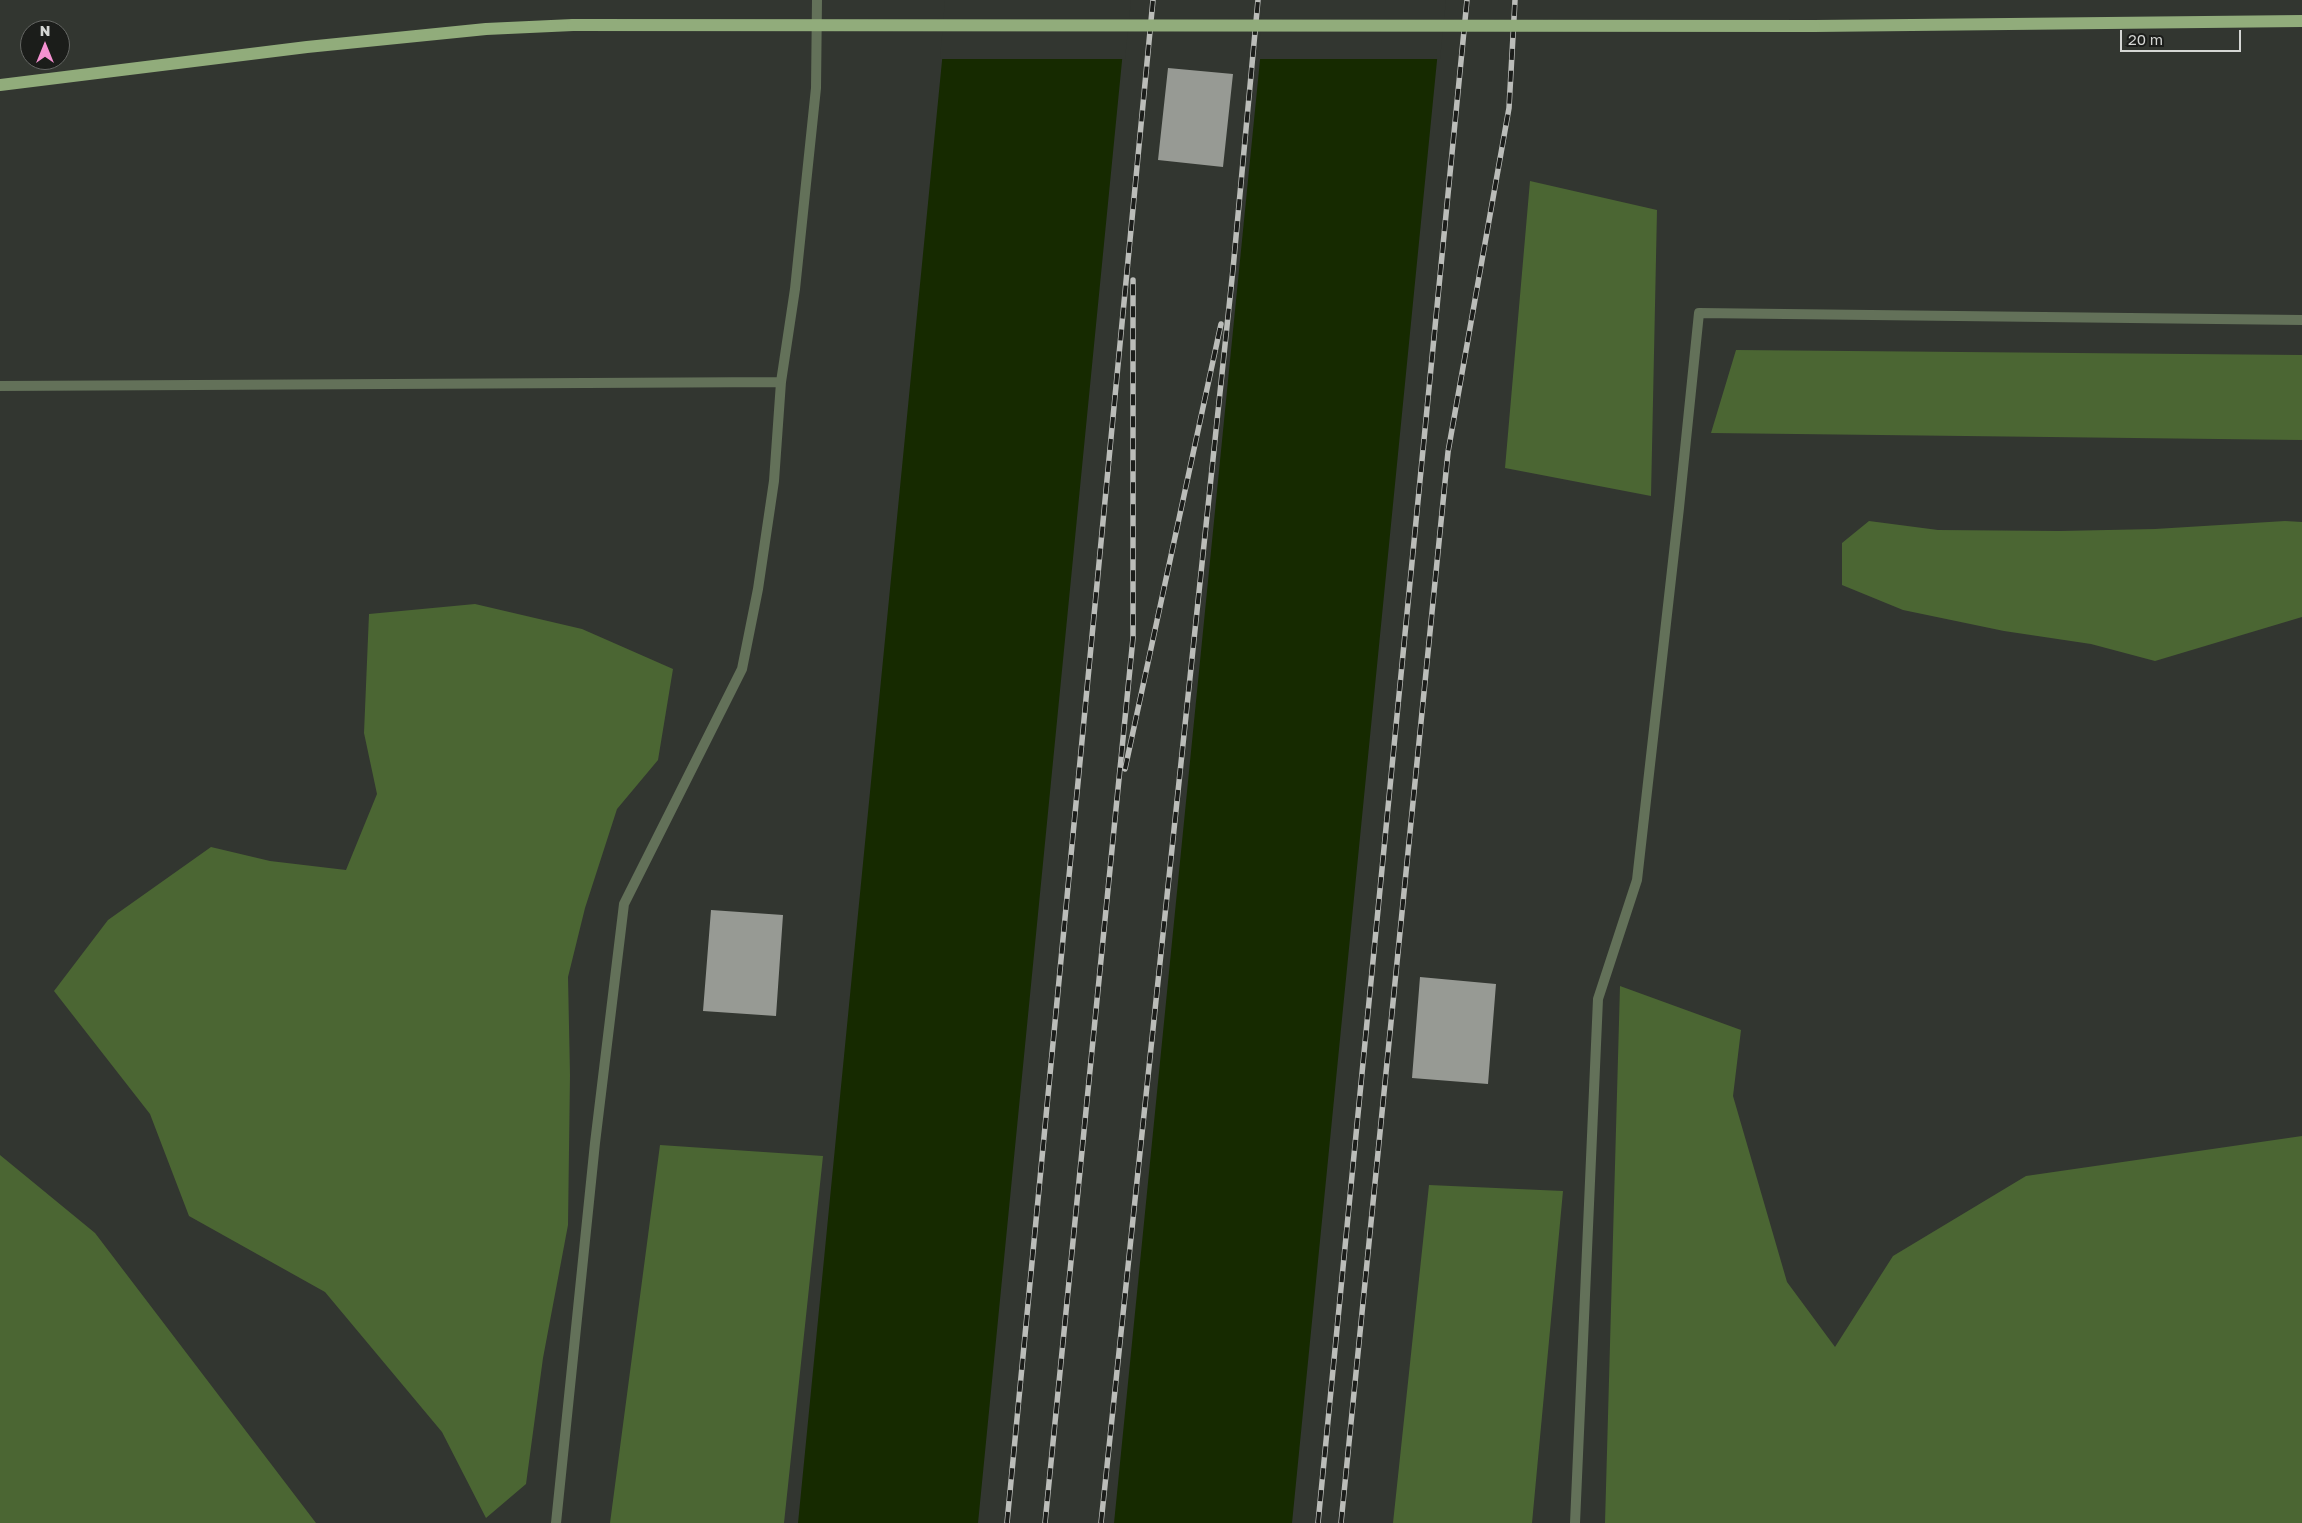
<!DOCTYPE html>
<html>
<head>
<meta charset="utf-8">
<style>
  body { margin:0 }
  #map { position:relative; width:2302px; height:1523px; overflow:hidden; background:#323630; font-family:"Golos Text",sans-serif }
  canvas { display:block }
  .north { position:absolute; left:20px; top:20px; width:50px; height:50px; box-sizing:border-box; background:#1b1d1a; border:1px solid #656764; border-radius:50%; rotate:0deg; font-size:14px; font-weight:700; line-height:20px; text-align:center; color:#d5d7d4 }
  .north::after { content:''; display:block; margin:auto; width:18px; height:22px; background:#f591d1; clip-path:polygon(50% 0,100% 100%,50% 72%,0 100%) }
  .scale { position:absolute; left:2120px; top:30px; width:121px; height:22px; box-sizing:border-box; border:2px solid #d5d7d4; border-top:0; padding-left:6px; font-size:15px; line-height:18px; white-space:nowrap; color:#d5d7d4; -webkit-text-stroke:4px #1b1d1a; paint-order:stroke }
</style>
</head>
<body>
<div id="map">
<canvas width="2302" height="1523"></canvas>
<div class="north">N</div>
<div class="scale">20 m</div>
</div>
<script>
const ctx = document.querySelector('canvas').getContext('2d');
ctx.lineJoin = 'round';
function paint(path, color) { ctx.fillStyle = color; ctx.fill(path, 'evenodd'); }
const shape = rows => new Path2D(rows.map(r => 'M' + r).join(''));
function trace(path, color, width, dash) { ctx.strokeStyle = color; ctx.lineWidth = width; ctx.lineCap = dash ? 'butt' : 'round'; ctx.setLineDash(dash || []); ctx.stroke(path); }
paint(shape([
  [1530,181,1657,210,1651,496,1505,468],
  [1736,350,2302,355,2302,440,1711,433],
  [1869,521,1938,530,2060,531,2155,529,2285,521,2302,522,2302,617,2155,661,2091,644,2004,631,1903,610,1842,585,1842,543],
  [475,604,582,629,673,669,658,760,617,809,585,908,568,977,570,1075,568,1225,543,1358,526,1484,486,1518,442,1432,325,1292,189,1216,150,1114,54,991,108,920,211,847,270,861,346,870,377,794,364,733,369,614],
  [1620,986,1741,1030,1733,1096,1787,1282,1835,1347,1893,1256,2026,1176,2302,1136,2302,1523,1605,1523],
  [660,1145,823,1156,784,1523,610,1523],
  [0,1155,95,1233,316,1523,0,1523],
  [1429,1185,1563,1191,1532,1523,1393,1523]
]), '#4b6633');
paint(shape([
  [948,0,1128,0,978,1523,798,1523],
  [1266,0,1443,0,1292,1523,1114,1523]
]), '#162a00');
paint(shape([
  [945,0,1131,0,1125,59,940,59],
  [1263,0,1446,0,1440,59,1258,59]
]), '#323630');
paint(shape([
  [1168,68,1233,74,1223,167,1158,160],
  [711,910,783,915,776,1016,703,1011],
  [1420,977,1496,984,1488,1084,1412,1078]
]), '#979a94');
trace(shape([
  [781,382,795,289,816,88,817,0],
  [0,386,781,382,774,481,758,589,742,669,624,904,595,1143,556,1523],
  [1575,1523,1598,999,1637,880,1679,508,1699,313,2302,320]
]), '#637159', 10);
trace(shape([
  [1814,26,2302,21],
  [0,85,307,47,486,29,573,25]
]), '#91ac7b', 12);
const rail = shape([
  [1125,769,1221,324],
  [1007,1523,1153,0],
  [1045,1523,1133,638,1133,280],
  [1101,1523,1233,269,1258,0],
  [1318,1523,1467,0],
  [1341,1523,1448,452,1509,108,1515,0]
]);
trace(rail, '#bbbdb9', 5.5);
trace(rail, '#1b1d1a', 4, [11]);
trace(shape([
  [573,25,1814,26]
]), '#91ac7b', 12);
</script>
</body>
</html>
